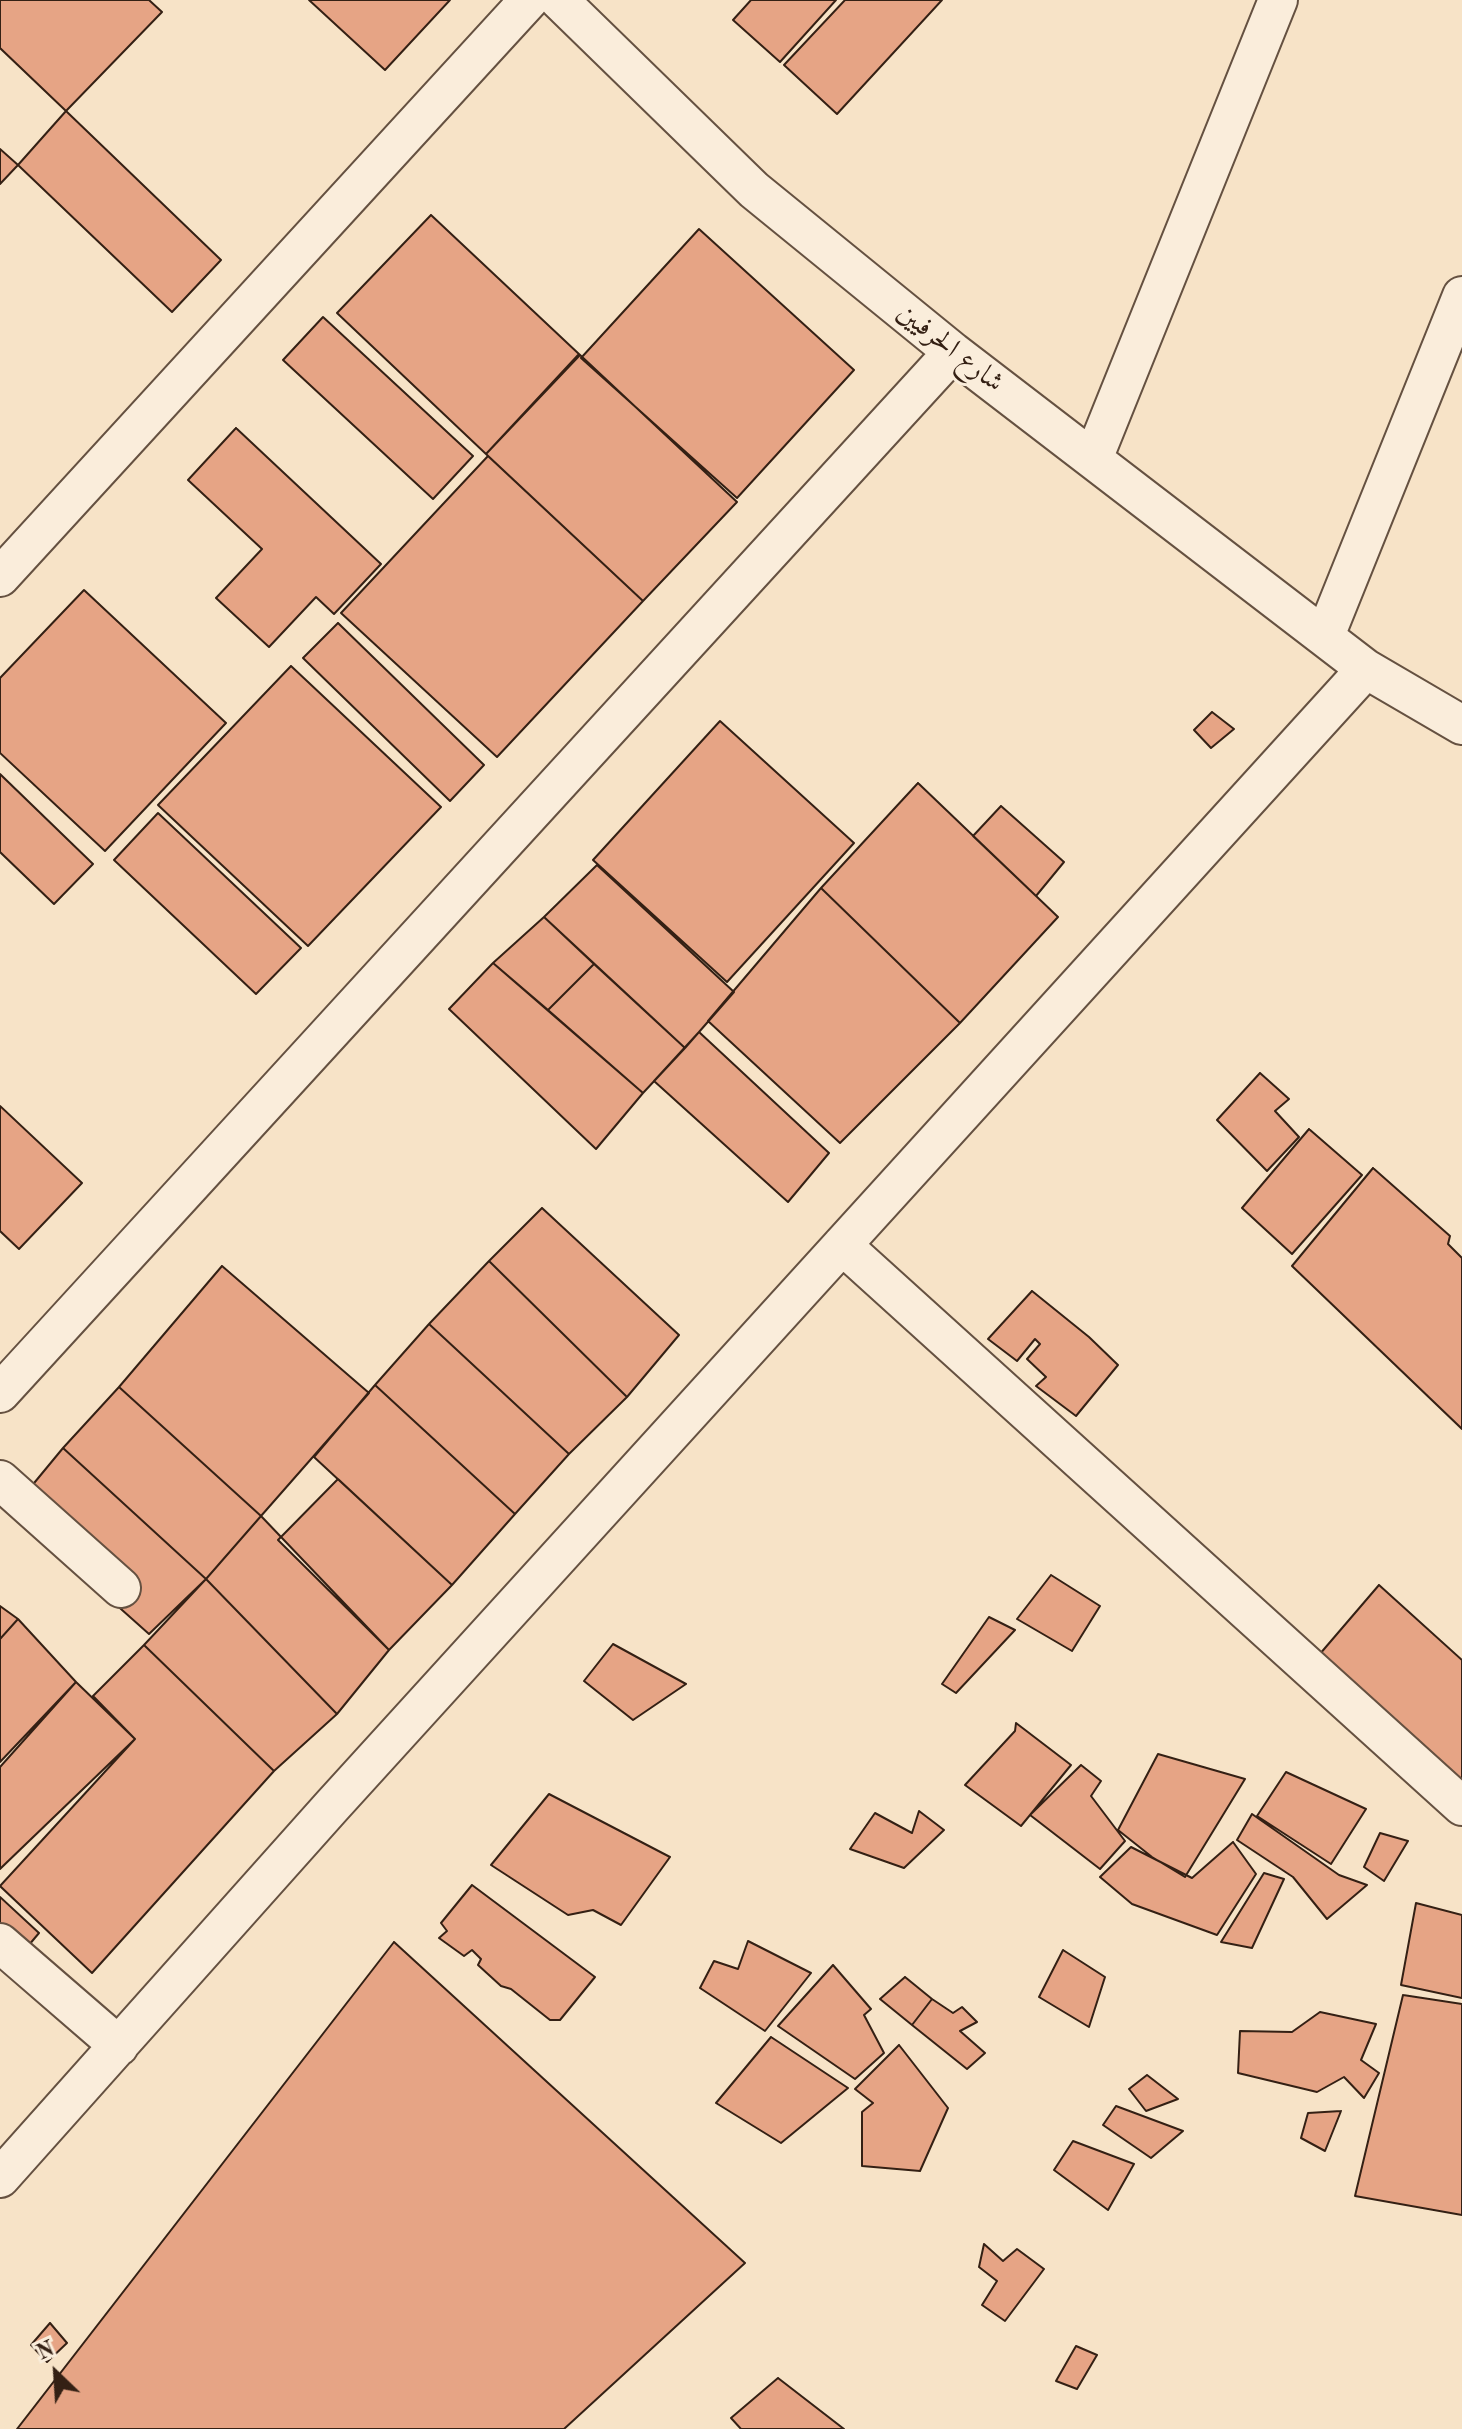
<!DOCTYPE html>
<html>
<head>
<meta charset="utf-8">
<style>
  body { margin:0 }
  #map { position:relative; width:1462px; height:2429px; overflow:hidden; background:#f7e3c7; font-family:"Old Standard TT",serif }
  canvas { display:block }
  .north { position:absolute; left:16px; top:2333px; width:80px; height:80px; -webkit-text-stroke:6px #faeddb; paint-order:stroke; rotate:335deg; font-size:22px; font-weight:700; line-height:32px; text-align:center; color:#342014 }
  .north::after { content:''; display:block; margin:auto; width:28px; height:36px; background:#342014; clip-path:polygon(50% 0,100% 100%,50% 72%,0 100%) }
</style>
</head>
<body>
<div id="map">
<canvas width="1462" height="2429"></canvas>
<div class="north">N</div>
</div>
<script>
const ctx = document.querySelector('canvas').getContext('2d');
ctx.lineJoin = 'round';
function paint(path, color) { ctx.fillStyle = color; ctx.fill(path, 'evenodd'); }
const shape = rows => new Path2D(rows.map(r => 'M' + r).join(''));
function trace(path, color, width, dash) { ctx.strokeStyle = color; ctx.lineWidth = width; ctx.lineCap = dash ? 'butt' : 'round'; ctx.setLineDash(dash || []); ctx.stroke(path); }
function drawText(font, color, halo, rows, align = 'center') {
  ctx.font = font + ' "Old Standard TT",Amiri,serif'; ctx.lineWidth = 6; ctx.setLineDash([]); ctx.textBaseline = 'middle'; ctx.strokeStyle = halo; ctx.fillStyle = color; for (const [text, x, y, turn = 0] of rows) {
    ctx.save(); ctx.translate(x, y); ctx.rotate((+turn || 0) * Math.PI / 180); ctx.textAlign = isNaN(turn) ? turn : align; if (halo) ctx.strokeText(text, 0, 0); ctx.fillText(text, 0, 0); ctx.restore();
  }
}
const building = shape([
  [0,0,149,0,162,12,66,111,0,48,0,0],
  [309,0,450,0,385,70,309,0],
  [751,0,836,0,780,62,733,20,751,0],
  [845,0,942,0,837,114,784,65,845,0],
  [66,111,221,260,172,312,18,165,66,111],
  [0,149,18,165,0,184,0,149],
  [431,215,580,355,486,454,337,313,431,215],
  [699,229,854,370,737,498,581,358,699,229],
  [323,317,473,456,433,499,283,360,323,317],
  [579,354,737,502,643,601,486,454,579,354],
  [236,428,381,564,334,614,316,597,269,647,216,598,262,549,188,480,236,428],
  [488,456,643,601,497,757,341,613,488,456],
  [84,590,226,723,105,851,0,753,0,678,84,590],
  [338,623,484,765,450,801,303,658,338,623],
  [291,666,441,807,308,946,158,805,291,666],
  [1212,712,1234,729,1211,748,1194,730,1212,712],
  [720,721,854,843,727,982,593,860,720,721],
  [0,774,93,864,54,904,0,852,0,774],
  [918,783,1058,917,960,1023,821,888,918,783],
  [1001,806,1064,862,1036,896,973,836,1001,806],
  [158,813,301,948,256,994,114,860,158,813],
  [597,865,734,992,685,1048,544,917,597,865],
  [821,888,960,1023,840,1143,708,1021,821,888],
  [544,917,594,964,548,1010,493,963,544,917],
  [493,963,643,1093,596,1149,449,1009,493,963],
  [594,964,685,1048,643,1093,548,1010,594,964],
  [699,1032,829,1153,788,1202,654,1081,699,1032],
  [1260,1073,1289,1099,1275,1111,1299,1137,1267,1171,1217,1120,1260,1073],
  [0,1106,82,1183,19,1249,0,1231,0,1106],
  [1309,1129,1362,1175,1292,1254,1242,1208,1309,1129],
  [1373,1168,1450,1236,1448,1244,1462,1258,1462,1429,1292,1266,1373,1168],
  [542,1208,679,1335,627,1397,489,1261,542,1208],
  [489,1261,627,1397,569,1454,429,1324,489,1261],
  [222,1266,369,1393,261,1516,119,1387,222,1266],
  [1032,1291,1089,1337,1118,1365,1076,1416,1036,1386,1046,1377,1027,1359,1040,1344,1035,1339,1017,1361,988,1339,1032,1291],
  [429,1324,569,1454,515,1514,375,1385,429,1324],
  [375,1385,515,1514,452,1585,314,1457,375,1385],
  [119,1387,261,1516,206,1579,63,1448,119,1387],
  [63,1448,206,1579,149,1634,11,1511,63,1448],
  [338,1479,452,1585,389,1650,278,1540,338,1479],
  [261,1516,389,1650,337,1714,206,1579,261,1516],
  [1051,1575,1100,1606,1072,1651,1017,1619,1051,1575],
  [206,1579,337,1714,274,1771,144,1645,206,1579],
  [1379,1585,1462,1660,1462,1785,1319,1655,1379,1585],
  [0,1606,18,1619,0,1639,0,1606],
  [989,1617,1015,1630,956,1693,942,1684,989,1617],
  [18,1619,76,1682,0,1762,0,1639,18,1619],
  [613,1644,686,1684,633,1720,584,1681,613,1644],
  [144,1645,274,1771,92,1973,0,1886,135,1739,93,1696,144,1645],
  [76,1682,135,1739,0,1869,0,1767,76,1682],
  [1016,1723,1071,1765,1021,1826,965,1785,1015,1731,1016,1723],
  [1158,1754,1245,1779,1185,1877,1152,1857,1118,1830,1158,1754],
  [1081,1765,1101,1781,1091,1796,1125,1841,1100,1869,1030,1815,1081,1765],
  [1286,1772,1366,1809,1331,1864,1257,1816,1286,1772],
  [549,1794,670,1857,621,1925,593,1910,568,1915,491,1865,549,1794],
  [919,1811,944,1830,904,1868,850,1849,875,1813,912,1833,919,1811],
  [1252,1814,1339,1875,1367,1885,1327,1919,1293,1877,1237,1840,1252,1814],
  [1380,1833,1408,1841,1384,1881,1364,1867,1380,1833],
  [1233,1842,1256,1874,1217,1935,1132,1904,1100,1877,1131,1847,1192,1878,1233,1842],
  [1264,1873,1284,1879,1252,1948,1221,1942,1264,1873],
  [472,1885,595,1977,560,2020,550,2020,511,1989,501,1986,478,1965,481,1959,472,1950,464,1956,439,1938,447,1931,441,1923,472,1885],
  [0,1897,39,1933,18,1958,0,1943,0,1897],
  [1416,1903,1462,1915,1462,1998,1401,1985,1416,1903],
  [748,1941,811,1973,765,2031,700,1988,714,1961,738,1969,748,1941],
  [394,1942,745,2263,564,2429,17,2429,394,1942],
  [1063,1950,1105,1977,1089,2027,1039,1997,1063,1950],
  [833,1965,871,2009,864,2015,884,2053,855,2079,778,2026,833,1965],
  [905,1977,932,1999,912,2025,880,1999,905,1977],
  [1403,1995,1462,2004,1462,2215,1355,2196,1403,1995],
  [932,1999,953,2013,962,2007,977,2022,960,2031,985,2053,967,2069,912,2025,932,1999],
  [1320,2012,1376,2024,1361,2060,1379,2073,1364,2098,1344,2077,1317,2092,1238,2073,1240,2031,1292,2032,1320,2012],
  [771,2037,848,2088,781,2143,716,2103,771,2037],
  [899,2045,948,2108,920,2171,862,2166,862,2112,873,2103,855,2089,899,2045],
  [1147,2075,1178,2099,1146,2111,1129,2089,1147,2075],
  [1116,2106,1183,2131,1151,2158,1103,2125,1116,2106],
  [1341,2111,1325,2151,1301,2138,1308,2113,1341,2111],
  [1073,2141,1134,2164,1108,2210,1054,2170,1073,2141],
  [984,2244,1003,2261,1017,2249,1044,2269,1005,2321,982,2305,997,2281,979,2267,984,2244],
  [50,2323,67,2343,47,2362,31,2345,50,2323],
  [1076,2346,1097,2355,1077,2389,1056,2381,1076,2346],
  [778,2378,844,2429,741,2429,731,2418,778,2378]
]);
paint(building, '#e6a485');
trace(building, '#342014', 2);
const street = shape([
  [559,0,754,190,953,352,1366,669,1462,725],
  [1093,459,1278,0],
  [0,577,529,0],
  [1325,636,1462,296],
  [842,1245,1462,1806],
  [0,1393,953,352],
  [0,1480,121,1588],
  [0,1943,119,2046],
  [0,2178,332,1806,1366,669]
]);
trace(street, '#655141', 42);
trace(street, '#faeddb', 38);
drawText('28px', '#342014', '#faeddb', [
  ["شارع الحرفيين",950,348,38]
]);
</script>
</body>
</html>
